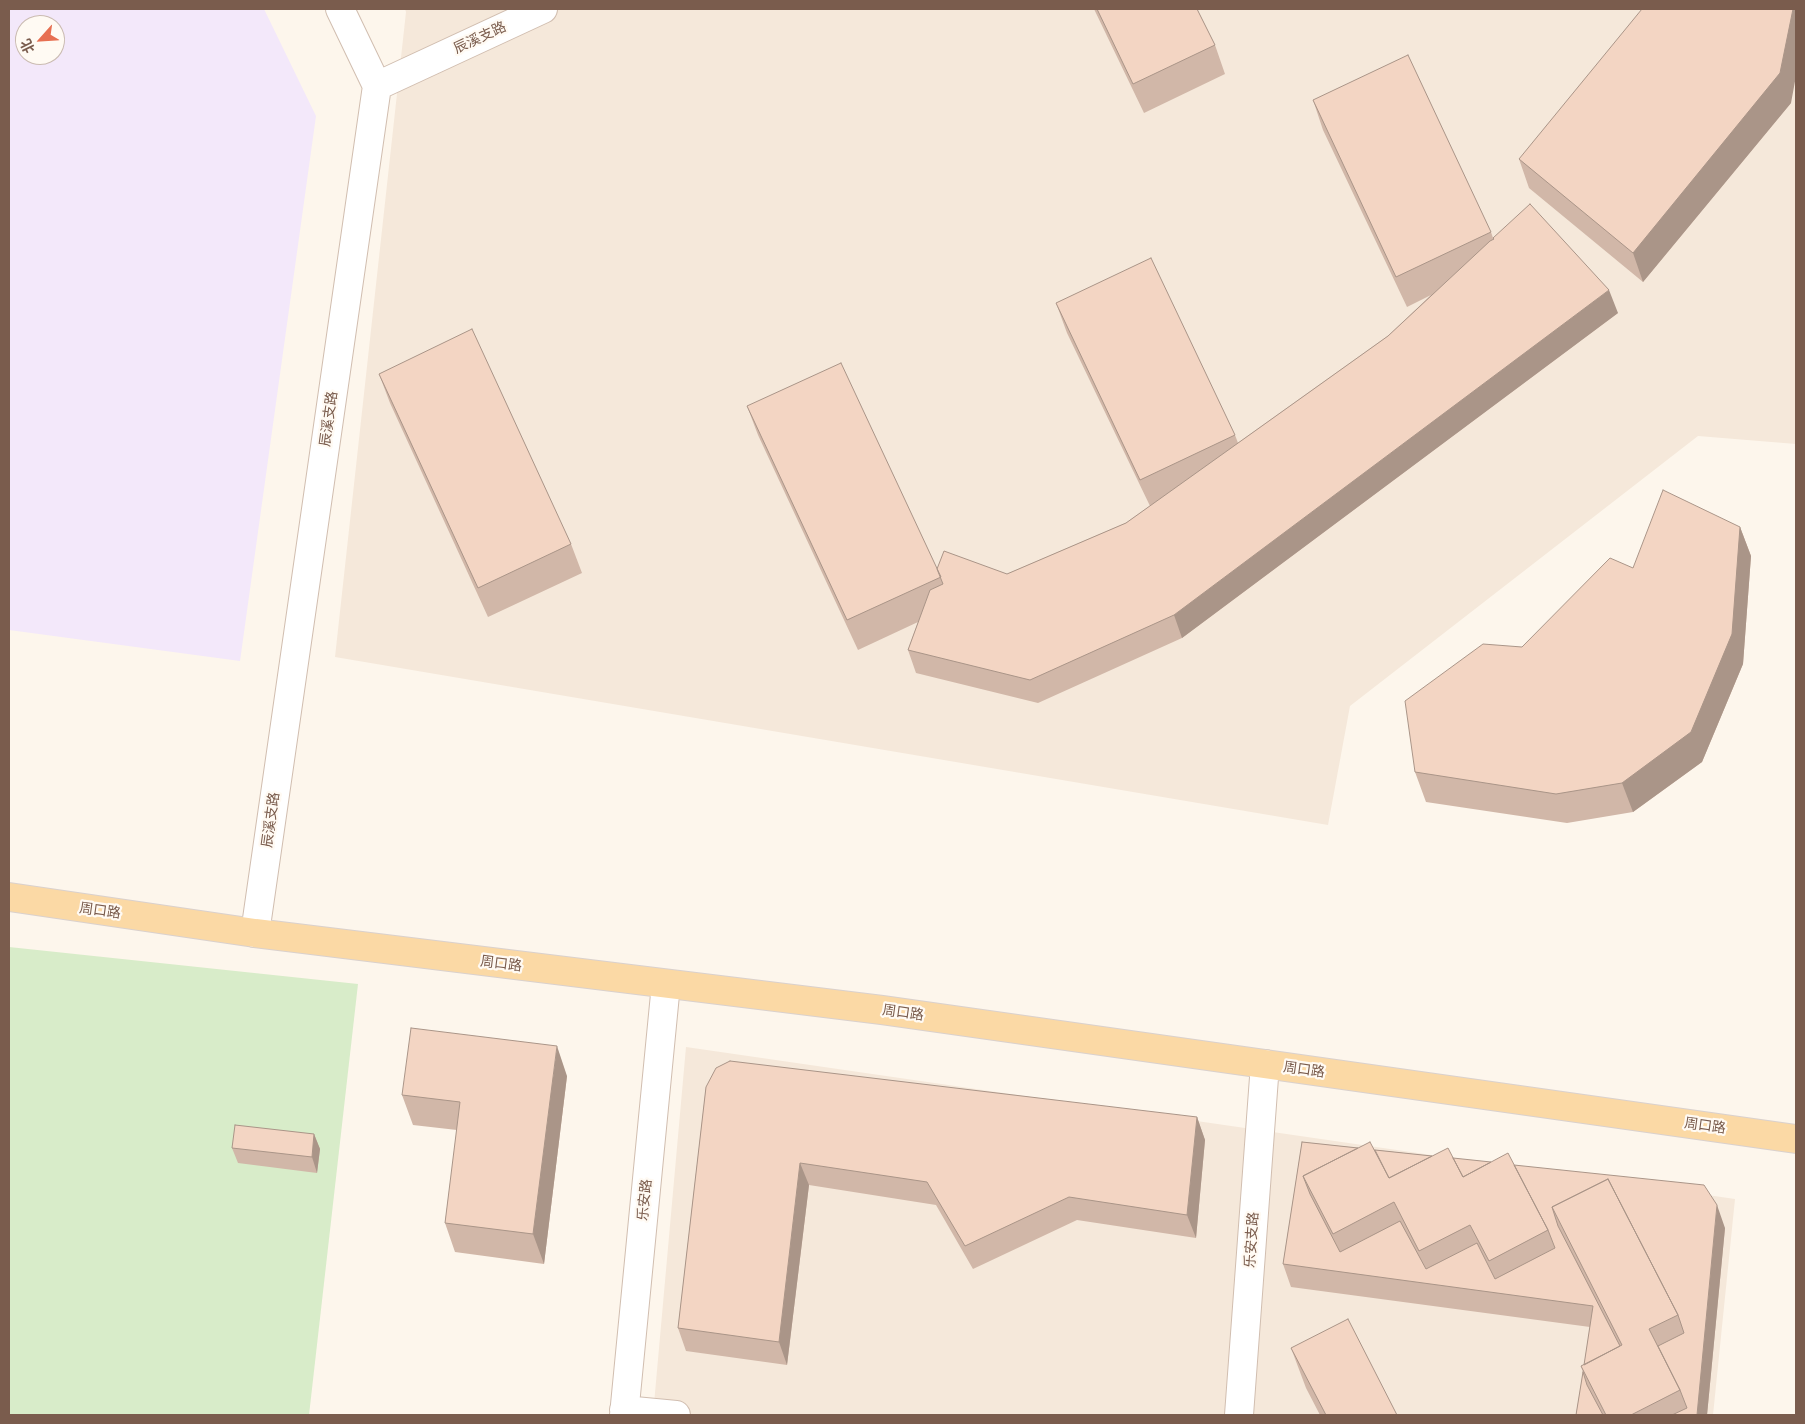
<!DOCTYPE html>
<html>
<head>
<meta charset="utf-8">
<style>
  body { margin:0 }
  #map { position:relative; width:1805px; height:1424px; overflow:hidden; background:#fdf6ec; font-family:Montserrat,"Noto Sans SC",sans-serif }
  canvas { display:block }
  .frame { position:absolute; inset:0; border:10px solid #7a5c4d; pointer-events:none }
  .north { position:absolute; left:15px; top:15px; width:50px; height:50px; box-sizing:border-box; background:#fffaf3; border:1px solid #cabbb1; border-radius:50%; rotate:244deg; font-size:14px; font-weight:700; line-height:20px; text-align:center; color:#7a5c4d }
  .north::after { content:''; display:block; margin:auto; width:18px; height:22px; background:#e76f51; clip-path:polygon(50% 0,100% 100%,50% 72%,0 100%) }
</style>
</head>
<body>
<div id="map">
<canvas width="1805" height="1424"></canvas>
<div class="frame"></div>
<div class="north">北</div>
</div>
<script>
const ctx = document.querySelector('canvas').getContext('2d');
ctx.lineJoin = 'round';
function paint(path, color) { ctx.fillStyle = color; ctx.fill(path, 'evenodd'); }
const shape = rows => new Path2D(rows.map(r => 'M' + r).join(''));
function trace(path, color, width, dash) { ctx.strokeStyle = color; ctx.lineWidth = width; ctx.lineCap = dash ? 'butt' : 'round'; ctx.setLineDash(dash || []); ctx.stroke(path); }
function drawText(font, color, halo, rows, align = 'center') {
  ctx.font = font + ' Montserrat,"Noto Sans SC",sans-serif'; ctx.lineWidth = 4.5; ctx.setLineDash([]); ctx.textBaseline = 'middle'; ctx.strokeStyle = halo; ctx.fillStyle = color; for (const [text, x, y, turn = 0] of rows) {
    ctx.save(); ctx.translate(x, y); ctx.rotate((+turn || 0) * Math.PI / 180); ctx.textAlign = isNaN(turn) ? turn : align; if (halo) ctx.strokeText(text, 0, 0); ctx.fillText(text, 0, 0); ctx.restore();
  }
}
paint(shape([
  [405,9,1796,9,1796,444,1698,436,1350,706,1328,825,335,657,406,12],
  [686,1047,1735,1199,1713,1415,653,1415]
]), '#f5e8da');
paint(shape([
  [9,9,264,9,316,116,240,661,9,630],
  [25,25,55,25,55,55,25,55]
]), '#f3e8fa');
paint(shape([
  [9,947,358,984,309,1415,9,1415]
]), '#d8ecc9');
const minor = shape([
  [340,9,377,86],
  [377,86,543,9],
  [255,933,377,86],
  [624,1410,676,1415],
  [624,1415,666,984],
  [1239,1415,1265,1064]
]);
const major = shape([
  [9,897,255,933,882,1010,1796,1139]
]);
trace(minor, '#d1beb0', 30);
trace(major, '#dad1cd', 30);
trace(minor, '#fff', 28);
trace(major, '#fbd9a5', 28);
paint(shape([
  [1094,9,1197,9,1215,45,1225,74,1144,113],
  [1313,100,1491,232,1493,238,1618,313,1182,638,1038,703,916,673,908,650,918,622,858,650,758,435,747,406,937,569,1007,574,1126,523,1150,506,1067,333,1056,303,1235,435,1238,443,1388,336,1431,295,1407,307,1323,130],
  [1791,103,1643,282,1529,188,1519,159],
  [379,374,571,544,582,573,488,617,390,403],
  [1740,527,1751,556,1743,664,1702,762,1633,812,1567,823,1426,802,1415,772,1522,647,1633,568],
  [567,1076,544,1264,455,1252,445,1223,457,1130,413,1125,402,1095],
  [706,1087,1197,1117,1205,1140,1196,1238,1077,1220,973,1269,936,1205,809,1185,787,1365,686,1351,678,1328],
  [314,1134,320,1149,317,1173,238,1163,232,1148],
  [1302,1142,1514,1165,1725,1228,1707,1415,1576,1415,1583,1372,1581,1366,1584,1365,1590,1327,1291,1287,1283,1264],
  [1291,1348,1397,1415,1320,1415,1306,1388]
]), '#d1b7a8');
paint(shape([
  [1793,9,1796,9,1796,76,1791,103,1643,282,1633,253],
  [1609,290,1618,313,1182,638,1174,615],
  [1740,527,1751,556,1743,664,1702,762,1633,812,1622,783],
  [557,1046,567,1076,544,1264,533,1234],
  [1197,1117,1205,1140,1196,1238,1187,1215],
  [314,1134,320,1149,317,1173,312,1157],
  [800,1163,809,1185,787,1365,779,1342],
  [1717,1205,1725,1228,1707,1415,1697,1415]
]), '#aa9588');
const building = shape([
  [1097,9,1197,9,1215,45,1133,84,1097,9],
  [1642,9,1793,9,1780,73,1633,253,1519,159,1642,9],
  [1408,55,1491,232,1396,277,1313,100,1408,55],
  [1530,204,1609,290,1174,615,1030,680,908,650,930,590,943,584,937,569,944,551,1007,574,1126,523,1388,336,1490,241,1494,239,1493,238,1530,204],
  [1151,258,1235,435,1140,480,1056,303,1151,258],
  [472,329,571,544,478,588,379,374,472,329],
  [841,363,941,577,847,620,747,406,841,363],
  [1663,490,1740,527,1732,634,1691,732,1622,783,1556,794,1415,772,1405,701,1483,644,1522,647,1610,558,1633,568,1663,490],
  [411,1028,557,1046,533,1234,445,1223,460,1102,402,1095,411,1028],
  [730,1061,1197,1117,1187,1215,1069,1197,965,1246,927,1182,800,1163,779,1342,678,1328,706,1087,716,1068,730,1061],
  [235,1125,314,1134,312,1157,232,1148,235,1125],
  [1302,1142,1358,1148,1303,1176,1310,1194,1340,1252,1400,1221,1426,1269,1477,1243,1495,1279,1555,1248,1548,1230,1514,1165,1704,1185,1717,1205,1697,1415,1672,1415,1687,1408,1680,1390,1658,1346,1684,1333,1678,1315,1608,1179,1552,1207,1558,1226,1620,1346,1584,1365,1593,1306,1283,1264,1302,1142],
  [1370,1142,1389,1178,1448,1148,1463,1177,1508,1153,1548,1230,1489,1261,1470,1225,1419,1251,1394,1202,1333,1234,1303,1176,1370,1142],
  [1375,1150,1432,1156,1389,1178,1375,1150],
  [1453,1158,1491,1162,1463,1177,1453,1158],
  [1608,1179,1678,1315,1649,1329,1680,1390,1631,1415,1606,1415,1581,1366,1622,1345,1552,1207,1608,1179],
  [1348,1319,1397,1415,1326,1415,1291,1348,1348,1319],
  [1583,1372,1587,1385,1603,1415,1576,1415,1583,1372]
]);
paint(building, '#f3d5c3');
trace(building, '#aa9588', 1);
drawText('14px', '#7a5c4d', '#fffaf3', [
  ["辰溪支路",480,38,-25],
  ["辰溪支路",329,419,-82],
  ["辰溪支路",271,820,-82],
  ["周口路",100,911,8],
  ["周口路",501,964,7],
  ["周口路",903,1013,8],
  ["周口路",1304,1070,8],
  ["周口路",1705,1126,8],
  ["乐安路",645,1200,-84],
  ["乐安支路",1252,1240,-86]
]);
</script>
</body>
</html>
